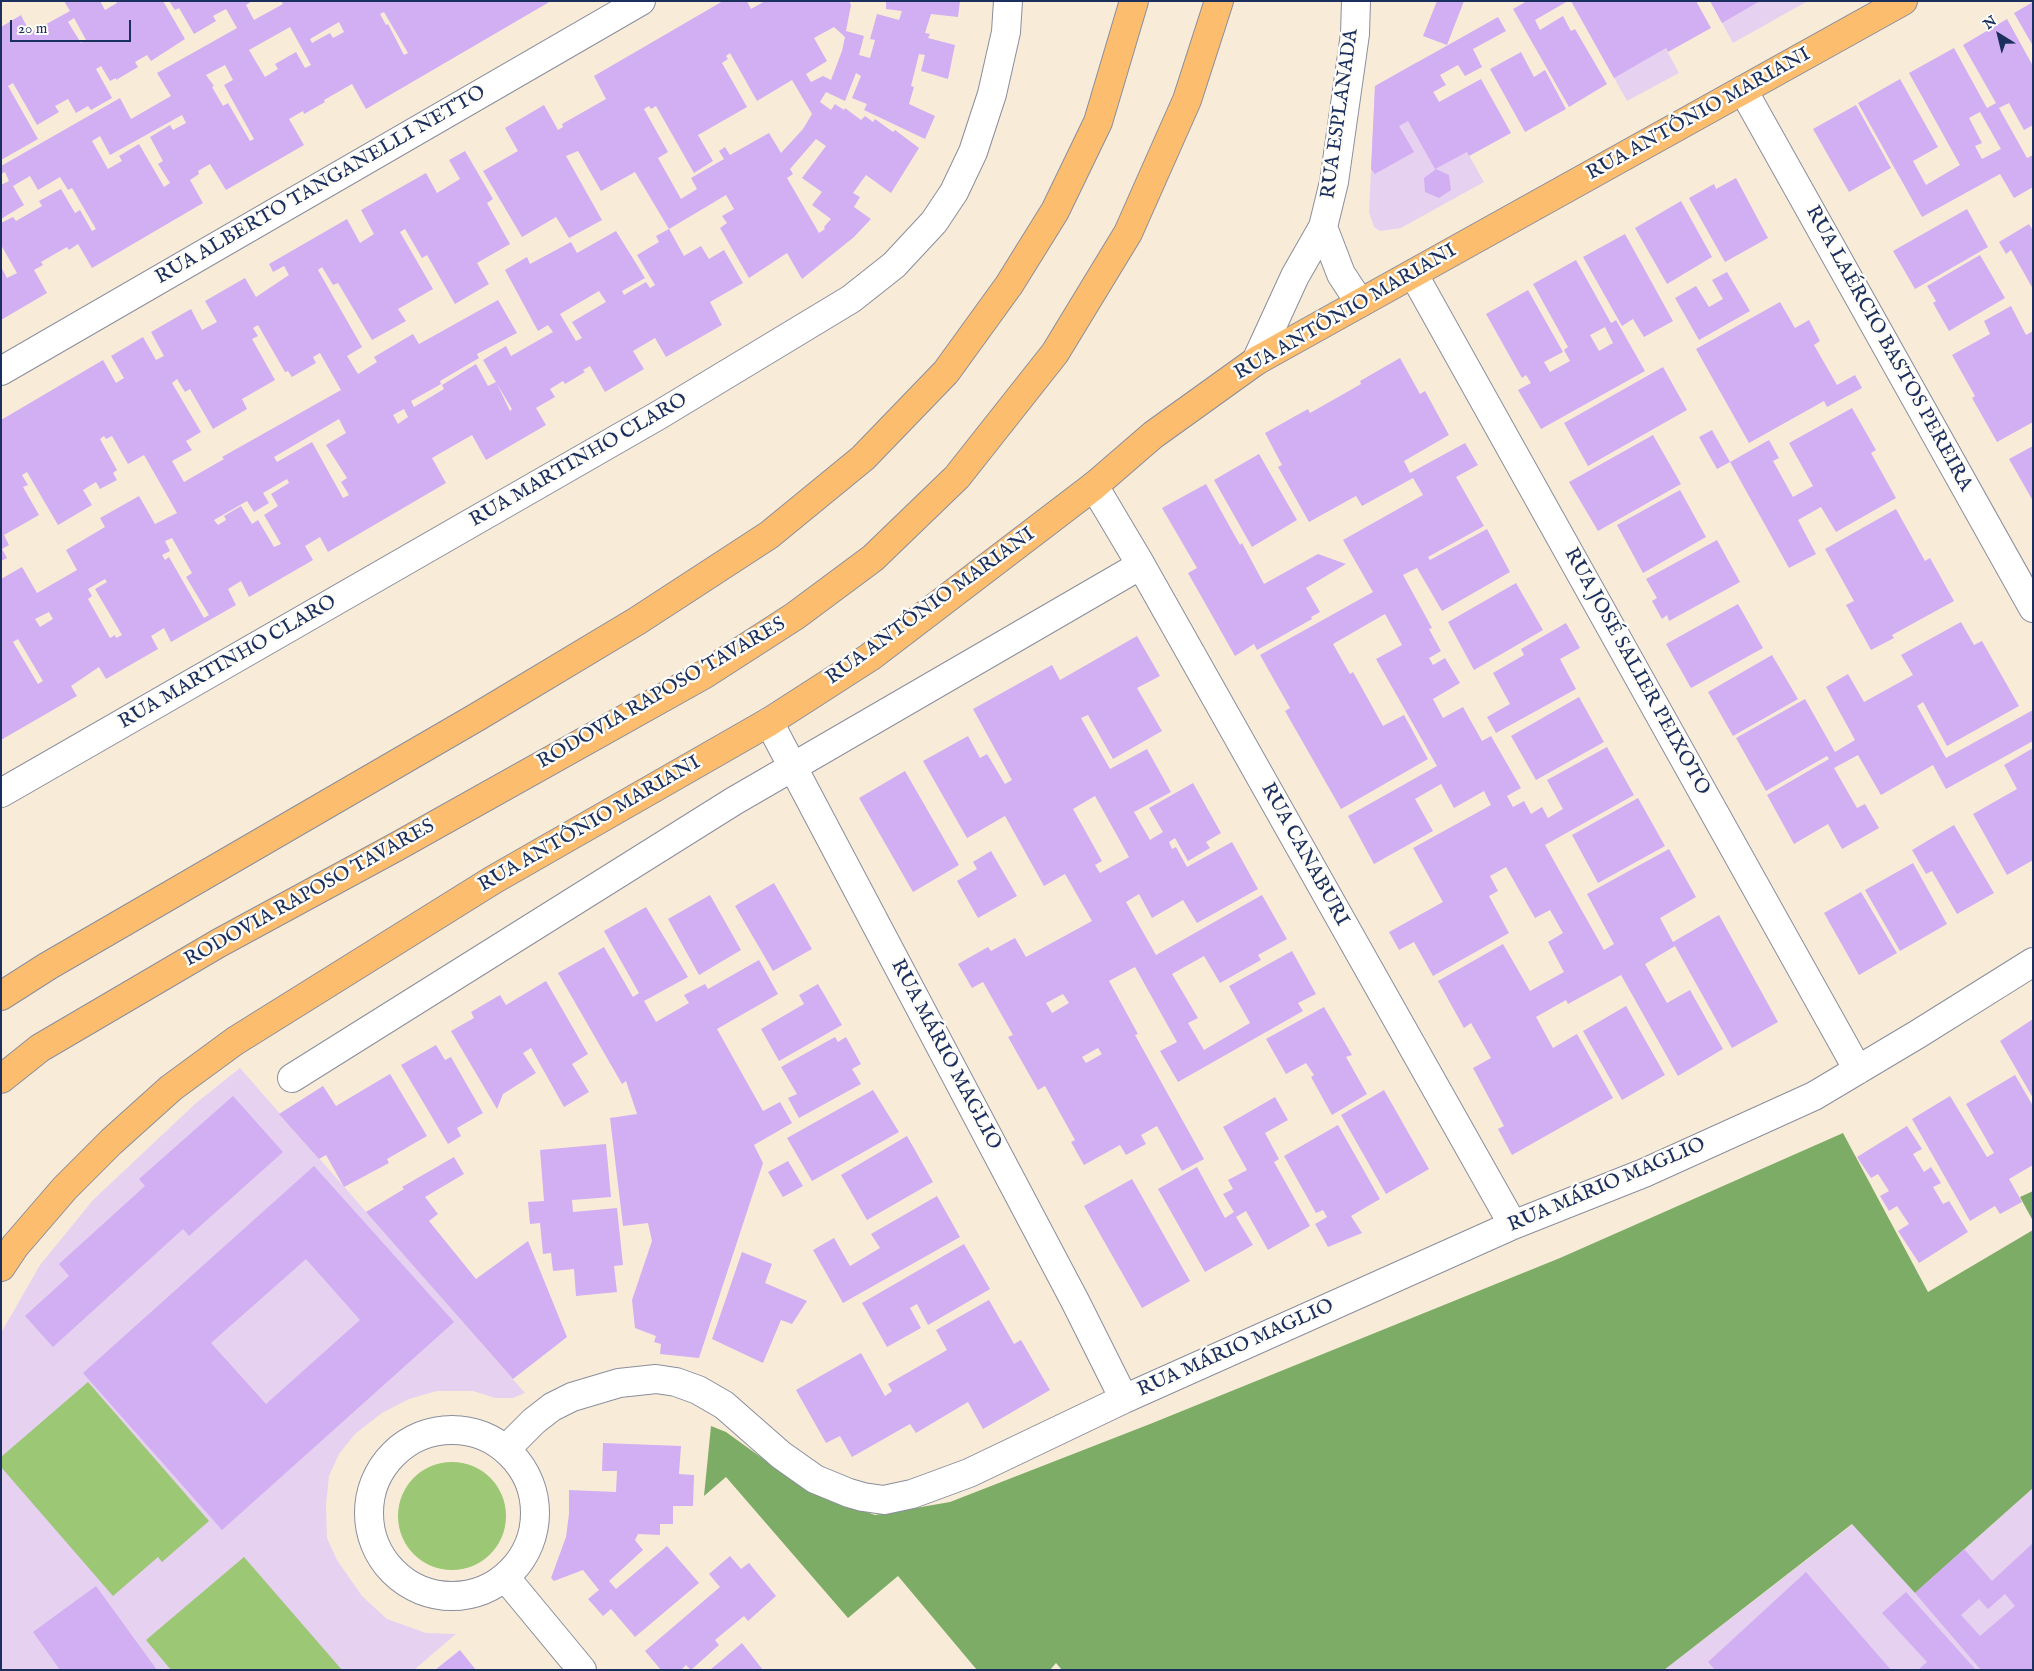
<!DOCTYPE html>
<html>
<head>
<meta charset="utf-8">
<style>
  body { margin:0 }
  #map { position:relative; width:2034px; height:1671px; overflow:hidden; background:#f8ecd9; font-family:"IM FELL English",serif }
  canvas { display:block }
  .frame { position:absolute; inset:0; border:2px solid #1b2f5e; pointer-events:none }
  .north { position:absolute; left:1974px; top:10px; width:50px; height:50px; -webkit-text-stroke:4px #fdfcf7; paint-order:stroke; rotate:324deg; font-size:14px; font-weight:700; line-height:20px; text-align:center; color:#1b2f5e }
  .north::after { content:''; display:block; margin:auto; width:18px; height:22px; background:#1b2f5e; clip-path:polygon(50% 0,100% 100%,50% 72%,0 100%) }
  .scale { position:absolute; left:10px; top:20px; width:121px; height:22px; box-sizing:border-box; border:2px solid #1b2f5e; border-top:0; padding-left:6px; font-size:15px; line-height:18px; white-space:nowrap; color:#1b2f5e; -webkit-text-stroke:4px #fdfcf7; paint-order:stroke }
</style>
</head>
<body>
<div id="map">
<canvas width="2034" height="1671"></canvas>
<div class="frame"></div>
<div class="north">N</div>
<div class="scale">20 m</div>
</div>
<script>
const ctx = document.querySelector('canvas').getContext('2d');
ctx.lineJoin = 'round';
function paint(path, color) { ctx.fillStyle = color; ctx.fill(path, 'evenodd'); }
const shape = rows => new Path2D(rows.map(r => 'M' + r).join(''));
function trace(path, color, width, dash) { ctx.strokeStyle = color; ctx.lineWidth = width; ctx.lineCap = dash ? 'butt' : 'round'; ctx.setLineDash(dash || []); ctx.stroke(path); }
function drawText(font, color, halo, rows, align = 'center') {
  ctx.font = font + ' "IM FELL English",serif'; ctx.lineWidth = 5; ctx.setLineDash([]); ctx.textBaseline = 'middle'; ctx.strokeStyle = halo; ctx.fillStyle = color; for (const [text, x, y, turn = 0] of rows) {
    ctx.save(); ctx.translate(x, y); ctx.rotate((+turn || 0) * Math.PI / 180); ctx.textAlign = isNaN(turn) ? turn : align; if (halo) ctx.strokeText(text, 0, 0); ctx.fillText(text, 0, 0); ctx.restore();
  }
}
paint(shape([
  [1571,1,1640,1,1679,73,1627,101],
  [1710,1,1808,1,1733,43],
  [1417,62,1484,182,1401,228,1380,231,1374,227,1369,212,1375,86],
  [240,1068,525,1393,513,1398,495,1398,473,1391,437,1391,409,1399,382,1413,355,1434,339,1454,329,1476,326,1505,327,1538,337,1560,362,1596,387,1619,426,1633,456,1634,414,1670,1,1670,1,1333,40,1265,93,1200,196,1103],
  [2033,1488,2033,1670,1664,1670,1853,1524,1915,1593]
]), '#e6d2f0');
paint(shape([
  [88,1382,209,1521,162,1562,158,1557,113,1596,1,1467,1,1457],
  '398 1516a54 54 0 1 1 108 0a54 54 0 1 1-108 0Z',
  [244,1557,342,1670,171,1670,146,1640]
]), '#9cc774');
paint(shape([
  [1843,1133,1928,1292,2033,1230,2033,1488,1915,1593,1852,1524,1664,1670,1062,1670,1056,1663,1050,1670,977,1670,898,1576,848,1618,726,1477,704,1496,711,1426,726,1432,809,1492,875,1515,950,1502,1150,1424,1560,1258],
  [2033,1191,2033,1221,2020,1197]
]), '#7dac66');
paint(shape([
  [64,1,100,1,105,10,117,3,116,1,163,1,185,39,151,61,147,55,135,62,138,67,116,80,116,78,110,81,101,66,96,69,112,98,91,110,88,106,76,113,68,99,55,106,59,112,37,125,13,83,8,86,38,139,1,160,1,27,21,15,30,33,70,11],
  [74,18,86,40,81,43,68,22],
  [169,1,252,1,246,5,254,20,283,4,281,1,551,1,366,109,352,84,324,100,325,102,304,114,303,111,289,119,304,145,226,190,210,164,198,171,199,174,190,180,203,203,92,268,78,244,69,250,67,247,53,255,41,262,43,265,34,270,47,293,1,320,1,267,7,278,17,273,1,245,1,223,13,217,16,221,42,206,39,201,61,189,75,213,80,210,92,231,96,229,72,188,68,190,60,177,38,190,30,176,13,186,24,205,1,219,1,185,9,181,5,172,1,174,1,166,120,98,131,119,171,96,157,73,237,28,226,9,213,16,216,21,194,34,179,8,175,10],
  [384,12,408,53,404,55,388,24,386,25,380,14],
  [339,22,344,32,333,38,330,33,312,43,310,39],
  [290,27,311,65,305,68,296,52,275,64,278,69,265,77,249,50],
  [225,65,233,80,224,85,254,139,250,141,228,103,223,106,212,87,214,86,206,75],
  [182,115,186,123,173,130,170,125,150,137,163,161,158,164,170,183,164,187,139,144,119,156,122,161,108,169,92,141,100,136,110,155],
  [723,1,747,1,751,9,765,1,849,1,851,5,846,31,864,36,859,55,870,58,875,40,870,39,877,14,899,20,902,11,886,9,886,1,960,1,958,17,931,14,925,33,930,34,928,38,955,45,948,79,921,71,925,55,919,54,911,86,914,87,909,104,935,116,925,139,864,110,867,104,852,98,861,76,856,73,845,101,826,92,820,102,831,110,835,104,844,110,845,108,861,120,865,116,873,122,875,119,893,132,895,130,919,148,891,193,866,175,853,193,860,197,854,207,871,219,854,237,802,279,787,253,749,278,720,228,727,223,722,216,734,209,726,195,669,229,684,256,701,246,709,259,724,250,743,283,710,302,722,325,666,357,655,338,633,351,644,369,605,392,590,366,583,370,585,372,565,384,563,381,550,389,555,397,536,408,546,425,486,460,472,435,432,458,446,483,328,552,320,537,305,546,313,560,249,597,241,581,228,589,236,605,171,642,164,628,151,636,158,649,106,679,99,667,71,686,77,696,1,740,1,579,22,567,37,593,77,570,66,550,105,527,100,518,139,496,155,524,177,513,144,455,128,464,112,436,106,439,104,436,100,439,117,470,113,473,117,480,100,489,96,482,83,490,92,505,58,525,27,472,22,475,28,485,23,487,39,515,4,535,9,545,2,549,7,558,1,561,1,420,103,360,116,383,124,378,111,356,143,337,156,360,164,356,151,332,191,309,202,330,217,322,205,301,245,278,256,297,289,275,284,266,273,272,269,264,347,219,360,243,374,234,361,210,426,173,437,193,460,179,449,160,465,151,493,199,487,203,510,244,477,263,489,284,455,304,427,255,422,258,405,229,400,232,433,289,398,309,406,321,372,340,338,283,333,285,322,267,318,270,362,347,347,356,358,374,377,362,374,357,413,334,419,344,498,300,517,333,477,354,479,358,440,381,441,384,411,401,414,407,444,389,442,385,476,364,488,386,496,382,483,360,506,346,511,356,553,332,548,325,538,331,505,270,527,257,530,264,571,242,577,253,616,231,645,278,622,291,624,295,646,282,650,288,655,285,637,255,659,242,656,236,669,229,635,172,601,191,578,151,566,156,602,220,569,238,556,217,522,237,483,171,518,151,505,128,544,105,558,130,563,127,562,124,606,99,594,76],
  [834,27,845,37,842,51,831,80,823,76,811,82,806,74,827,61,814,38],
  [730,53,757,101,792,80,812,114,803,129,781,153,769,133,730,155,725,147,719,151,724,159,691,178,697,189,681,199,658,158,668,152,644,109,649,106,651,109,656,106,694,173,713,161,698,135,747,107,722,63,728,59,726,56],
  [816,139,826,146,802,178,822,192,812,205,831,219,824,227,825,229,819,233,787,178,793,174,790,169],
  [599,291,606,302,572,322,582,338,576,341,560,314],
  [258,325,285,372,288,371,292,377,316,363,313,357,320,353,341,390,222,457,224,459,184,482,172,461,192,450,186,441,201,432,172,383,177,379,185,392,190,389,213,429,247,409,242,399,275,380,252,339,258,336,253,328],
  [497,384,512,409,510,411],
  [404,409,408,417,398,424,393,415],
  [339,419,346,433,326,445,347,478,341,482,349,495,343,498,312,442,277,462,274,457],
  [287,479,289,483,271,494,278,506,264,515,281,544,274,547,258,520,252,524,241,506,224,516,226,520,218,525,214,520,247,501,254,512,269,503,263,493],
  [172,538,192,573,186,577,209,615,204,618,169,557,165,560,162,555,170,551,165,541],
  [105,579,107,582,95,589,122,635,116,638,115,635,110,638,88,599,92,596,88,589],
  [49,612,53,619,40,627,35,619],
  [18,639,43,681,38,684,13,642],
  [1437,1,1464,1,1447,45,1423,36],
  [1527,1,1568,1,1535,20,1540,30,1563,16,1571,31,1575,29,1607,84,1569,107,1513,9],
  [1571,1,1696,1,1711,28,1668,52,1666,48,1614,78],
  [1710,1,1760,1,1722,23],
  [2033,2,2033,46,2014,13],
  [1498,17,1506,31,1473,49,1482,67,1465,76,1458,65,1440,75,1446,85,1433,92,1439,102,1481,79,1511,133,1469,156,1467,152,1435,169,1408,121,1399,126,1414,152,1375,174,1371,169,1375,86],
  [2007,19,2033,66,2033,125,2024,130,2009,103,1999,108,2027,158,2033,155,2033,187,2014,198,2000,174,1922,217,1858,103,1900,79,1938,147,1913,161,1926,185,1960,165,1909,73,1954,48,1987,108,1996,103,1963,45],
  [1980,112,2001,149,1982,159,1975,146,1982,143,1969,118],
  [1521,52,1534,77,1545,70,1566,109,1525,132,1490,69],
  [1856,105,1891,168,1849,192,1813,129],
  [1436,169,1449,175,1451,190,1439,198,1425,192,1424,178],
  [1736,178,1768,238,1725,262,1689,198,1714,184,1716,189],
  [1681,201,1712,257,1667,284,1635,228],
  [1967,209,1988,247,1915,289,1893,251],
  [2029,224,2033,231,2033,289,2011,250,2006,254,1999,242],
  [1625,234,1673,321,1644,337,1633,319,1622,326,1583,257],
  [1980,255,2005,298,1949,331,1933,303,1936,301,1927,286],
  [1576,260,1611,323,1616,320,1645,371,1541,429,1518,390,1531,383,1526,375,1522,378,1486,314,1528,290,1563,352,1544,362,1550,372,1570,361,1564,350,1568,347,1533,284],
  [1605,327,1613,343,1599,351,1590,335],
  [1727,272,1750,311,1699,340,1675,298,1696,286,1709,307,1723,299,1712,280],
  [1780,302,1795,328,1809,320,1820,341,1814,345,1837,385,1855,375,1862,388,1827,407,1824,401,1749,443,1696,349],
  [2011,306,2026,335,2033,331,2033,422,1997,442,1972,398,1975,396,1952,355,1990,334,1984,321],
  [1400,358,1420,394,1425,391,1449,435,1404,461,1410,473,1465,443,1478,465,1456,477,1484,526,1428,557,1430,560,1487,529,1510,572,1442,611,1417,568,1403,575,1432,628,1429,629,1441,651,1429,658,1433,665,1445,658,1460,683,1433,699,1443,718,1463,707,1482,741,1491,736,1521,788,1507,796,1513,807,1524,801,1531,814,1542,807,1548,818,1563,809,1547,780,1607,747,1634,795,1545,845,1604,950,1614,944,1587,894,1669,849,1696,897,1660,918,1673,942,1719,915,1778,1022,1732,1048,1675,946,1645,964,1667,1003,1690,990,1723,1049,1678,1076,1621,975,1568,1004,1566,1000,1536,1017,1553,1048,1577,1034,1613,1098,1512,1155,1498,1129,1504,1126,1473,1068,1491,1058,1471,1023,1464,1028,1438,981,1503,944,1530,991,1564,972,1548,942,1563,933,1550,910,1535,918,1506,867,1490,876,1498,891,1489,896,1509,933,1433,976,1414,942,1399,950,1389,932,1443,902,1413,848,1491,805,1484,791,1454,808,1441,784,1415,799,1433,831,1374,864,1348,816,1437,766,1376,659,1402,645,1385,614,1333,644,1350,674,1353,672,1383,726,1404,715,1428,759,1341,809,1285,711,1290,708,1260,655,1373,592,1343,540,1423,495,1413,478,1362,506,1356,496,1309,522,1278,467,1282,465,1265,433,1308,409,1310,413,1361,384,1360,381],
  [1663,367,1687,410,1588,466,1564,423],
  [1852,408,1876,450,1871,453,1896,498,1836,532,1821,507,1798,520,1816,554,1789,568,1730,462,1769,440,1779,458,1773,461,1793,497,1813,486,1789,443],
  [1712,430,1730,462,1717,469,1699,437],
  [1653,435,1681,484,1598,531,1569,482],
  [2033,446,2033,501,2009,459],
  [1259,454,1297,520,1252,547,1214,480],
  [1206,484,1240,545,1242,543,1264,584,1318,554,1346,564,1306,588,1320,612,1311,617,1312,619,1257,650,1254,644,1235,656,1188,573,1197,568,1162,508],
  [1680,490,1706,537,1643,573,1617,525],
  [1896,509,1925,561,1930,558,1954,601,1892,635,1894,638,1871,650,1846,605,1854,601,1825,549],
  [1717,540,1740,582,1669,621,1667,615,1662,619,1652,601,1657,598,1646,579],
  [1516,583,1543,630,1474,670,1448,622],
  [1738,604,1763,648,1691,688,1666,644],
  [1961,622,1974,645,1982,641,2019,706,1947,746,1923,702,1917,706,1946,758,2033,710,2033,741,1946,789,1933,765,1881,795,1858,755,1834,768,1857,808,1865,804,1879,828,1842,849,1828,824,1794,844,1767,795,1829,759,1827,756,1766,791,1736,738,1805,699,1835,752,1855,740,1826,687,1848,674,1864,702,1913,675,1901,655],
  [1566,623,1580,648,1560,659,1576,689,1496,733,1487,717,1510,704,1493,673,1524,655,1521,649],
  [1137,636,1160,676,1137,688,1162,731,1113,759,1088,715,1081,718,1110,769,1147,749,1171,792,1134,812,1150,840,1163,832,1149,808,1193,783,1221,833,1206,842,1210,848,1188,861,1175,838,1169,842,1172,849,1176,847,1187,867,1232,842,1258,889,1197,923,1183,900,1152,918,1139,894,1126,902,1156,955,1262,895,1287,939,1258,955,1261,960,1220,983,1204,956,1172,974,1198,1018,1188,1023,1204,1050,1250,1023,1229,986,1292,951,1316,994,1298,1003,1303,1011,1178,1082,1160,1051,1177,1042,1135,967,1109,981,1138,1034,1135,1035,1204,1159,1182,1171,1157,1126,1141,1135,1146,1144,1126,1155,1120,1145,1084,1165,1071,1142,1075,1140,1045,1086,1038,1090,1008,1037,1013,1035,983,982,972,988,958,964,988,947,991,951,1015,938,1026,957,1092,921,1065,874,1044,886,1005,816,967,838,923,761,968,736,980,758,987,754,1005,784,1012,780,973,709,1052,665,1060,680],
  [1095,796,1129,857,1100,873,1095,865,1102,861,1073,809],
  [1063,994,1069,1003,1052,1013,1046,1003],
  [1098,1048,1102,1054,1086,1063,1082,1057],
  [1772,655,1798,699,1733,736,1708,692],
  [1579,697,1604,742,1536,780,1511,736],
  [2033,748,2033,860,2007,875,1973,814,2017,789,2004,765],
  [905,771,959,865,913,892,859,798],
  [1638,798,1665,846,1598,883,1572,835],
  [1954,825,1994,893,1957,914,1932,871,1926,874,1912,850],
  [991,851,1017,896,978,918,957,881,977,869,973,862],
  [1913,863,1947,924,1900,951,1865,890],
  [774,883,812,949,773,971,735,906],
  [1861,892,1897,953,1859,975,1824,913],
  [710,895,741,950,699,975,668,919],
  [646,907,688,977,644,1001,656,1022,689,1003,684,995,705,984,708,989,759,960,778,994,717,1029,763,1111,780,1102,792,1123,754,1145,763,1163,699,1358,660,1354,661,1344,654,1342,656,1336,635,1328,632,1300,652,1241,648,1223,623,1226,610,1118,637,1114,626,1081,622,1084,558,973,604,947,633,997,639,993,604,931],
  [546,981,588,1054,572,1064,589,1092,564,1107,531,1048,523,1053,536,1073,503,1094,497,1109,451,1031,474,1018,471,1012,500,995,506,1005],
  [818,984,842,1025,779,1061,761,1029,804,1004,799,995],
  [1626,1006,1665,1075,1622,1100,1583,1031],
  [1324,1007,1352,1055,1346,1057,1367,1094,1332,1115,1311,1077,1314,1075,1306,1063,1286,1074,1266,1039],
  [2033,1019,2033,1098,2000,1041],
  [835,1037,838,1042,846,1037,861,1064,852,1069,861,1084,799,1118,788,1098,797,1094,781,1067],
  [436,1045,445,1060,451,1057,483,1113,457,1128,461,1136,448,1144,401,1065],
  [390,1074,427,1136,387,1159,389,1163,344,1187,326,1155,319,1159,279,1114,323,1086,336,1106],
  [2015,1075,2033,1106,2033,1165,2009,1179,2022,1202,2000,1214,1995,1206,1970,1221,1912,1119,1950,1096,1987,1157,1994,1153,1966,1104],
  [873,1090,899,1132,812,1181,787,1138],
  [1384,1090,1429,1169,1386,1194,1341,1115],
  [233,1096,283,1152,189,1236,183,1229,53,1347,25,1316,69,1276,59,1264,145,1186,139,1179],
  [1275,1097,1288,1120,1265,1133,1279,1159,1274,1162,1310,1226,1268,1250,1246,1211,1236,1217,1253,1245,1205,1272,1158,1189,1197,1167,1225,1218,1234,1212,1223,1194,1233,1189,1228,1180,1247,1170,1223,1127],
  [1338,1125,1380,1199,1351,1216,1362,1233,1328,1247,1315,1224,1327,1217,1323,1210,1316,1213,1284,1156],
  [1907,1126,1922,1149,1913,1154,1924,1172,1931,1167,1941,1183,1933,1187,1943,1204,1949,1201,1968,1232,1919,1263,1898,1231,1909,1224,1897,1206,1889,1211,1880,1196,1889,1191,1878,1174,1871,1178,1857,1157],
  [907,1136,933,1182,867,1220,841,1175],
  [606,1144,611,1197,572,1200,573,1212,617,1208,623,1265,614,1266,617,1292,576,1296,574,1269,553,1271,551,1253,543,1254,540,1223,530,1224,528,1202,544,1201,540,1150],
  [454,1157,464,1174,425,1197,438,1214,429,1221,476,1279,528,1241,567,1337,513,1379,366,1212,404,1189,402,1187],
  [788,1161,803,1186,783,1197,768,1172],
  [314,1166,454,1322,222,1530,83,1373],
  [306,1259,360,1320,266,1404,211,1343],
  [1132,1179,1190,1281,1142,1308,1084,1206],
  [937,1196,960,1237,843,1303,813,1250,834,1238,850,1266,880,1248,871,1234],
  [964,1244,990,1289,928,1325,917,1304,910,1308,921,1328,887,1347,862,1303],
  [742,1252,772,1264,765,1283,807,1301,792,1324,781,1320,763,1363,712,1339],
  [989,1300,1014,1344,1021,1340,1050,1390,983,1429,968,1402,916,1433,910,1424,852,1457,840,1436,826,1443,796,1390,861,1353,885,1396,892,1391,888,1384,947,1350,936,1330],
  [603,1443,681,1446,679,1474,694,1475,693,1506,673,1506,673,1524,660,1524,660,1535,638,1534,635,1540,643,1550,609,1581,616,1589,667,1546,699,1583,635,1637,611,1609,603,1616,588,1599,599,1590,583,1570,554,1581,551,1578,566,1537,569,1514,569,1490,616,1492,617,1471,602,1471],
  [2033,1543,2033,1668,2031,1670,1981,1670,1915,1593,1964,1549,1992,1581],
  [2005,1594,2015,1606,1980,1636,1961,1615,1979,1599,1988,1609],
  [730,1556,741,1569,749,1563,776,1596,748,1621,744,1616,715,1640,719,1645,691,1670,686,1665,681,1670,661,1670,645,1651,720,1587,709,1574],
  [1806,1572,1891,1670,1715,1670,1708,1662],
  [96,1586,157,1670,60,1670,33,1632],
  [1906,1592,1976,1670,1918,1670,1927,1662,1882,1613],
  [742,1643,763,1670,710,1670],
  [460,1650,476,1670,435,1670]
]), '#d2aef2');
const minor = shape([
  [1743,90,2033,608],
  [1323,227,1341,274,1360,303],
  [1414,275,1858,1070],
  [1256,361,1295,276,1323,227,1334,182,1355,34,1356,1],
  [1,371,641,1],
  [1094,486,1141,565,1513,1225],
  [769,722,1075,1301,1124,1399,1513,1225,1644,1173,1814,1096,1918,1034,2033,962],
  [1,793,659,415,851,299,894,265,934,222,954,192,973,152,992,94,1006,32,1008,1],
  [292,1078,734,801,1141,565],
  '369 1513a83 83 0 1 1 166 0a83 83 0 1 1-166 0Z',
  [506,1449,534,1421,552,1407,572,1397,619,1383,656,1379,676,1382,698,1390,724,1405,781,1455,815,1479,849,1493,863,1497,884,1500,912,1494,969,1473,1124,1399],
  [505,1577,582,1670]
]);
const major = shape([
  [1,1267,15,1246,65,1188,111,1142,171,1088,235,1041,493,880,769,722,870,657,1094,486,1153,435,1256,361,1903,1]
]);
const highway = shape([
  [1,996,48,966,477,717,637,621,769,535,863,458,946,372,1009,285,1055,211,1098,122,1134,1],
  [1,1079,40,1048,219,943,396,847,705,674,795,616,873,558,957,477,1055,353,1128,233,1187,100,1219,1]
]);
trace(minor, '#8a8e9c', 30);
trace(major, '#8a8e9c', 30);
trace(highway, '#8a8e9c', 30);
trace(minor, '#fff', 28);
trace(major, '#fcbd6e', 28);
trace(highway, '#fcbd6e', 28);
drawText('20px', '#1b2f5e', '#fdfcf7', [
  ["RUA ESPLANADA",1341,114,-82],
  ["RUA ANTÔNIO MARIANI",1699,115,-29],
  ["RUA ALBERTO TANGANELLI NETTO",321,186,-30],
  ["RUA ANTÔNIO MARIANI",1346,313,-30],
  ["RUA LAÉRCIO BASTOS PEREIRA",1888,349,61],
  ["RUA MARTINHO CLARO",579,461,-30],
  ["RUA ANTÔNIO MARIANI",931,607,-36],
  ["RUA MARTINHO CLARO",228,663,-30],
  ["RUA JOSÉ SALIER PEIXOTO",1636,672,61],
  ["RODOVIA RAPOSO TAVARES",662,694,-30],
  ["RUA ANTÔNIO MARIANI",590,825,-30],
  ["RUA CANABURI",1304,855,61],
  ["RODOVIA RAPOSO TAVARES",310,894,-29],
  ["RUA MÁRIO MAGLIO",945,1055,62],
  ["RUA MÁRIO MAGLIO",1607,1186,-23],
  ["RUA MÁRIO MAGLIO",1236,1349,-24]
]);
</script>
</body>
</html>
